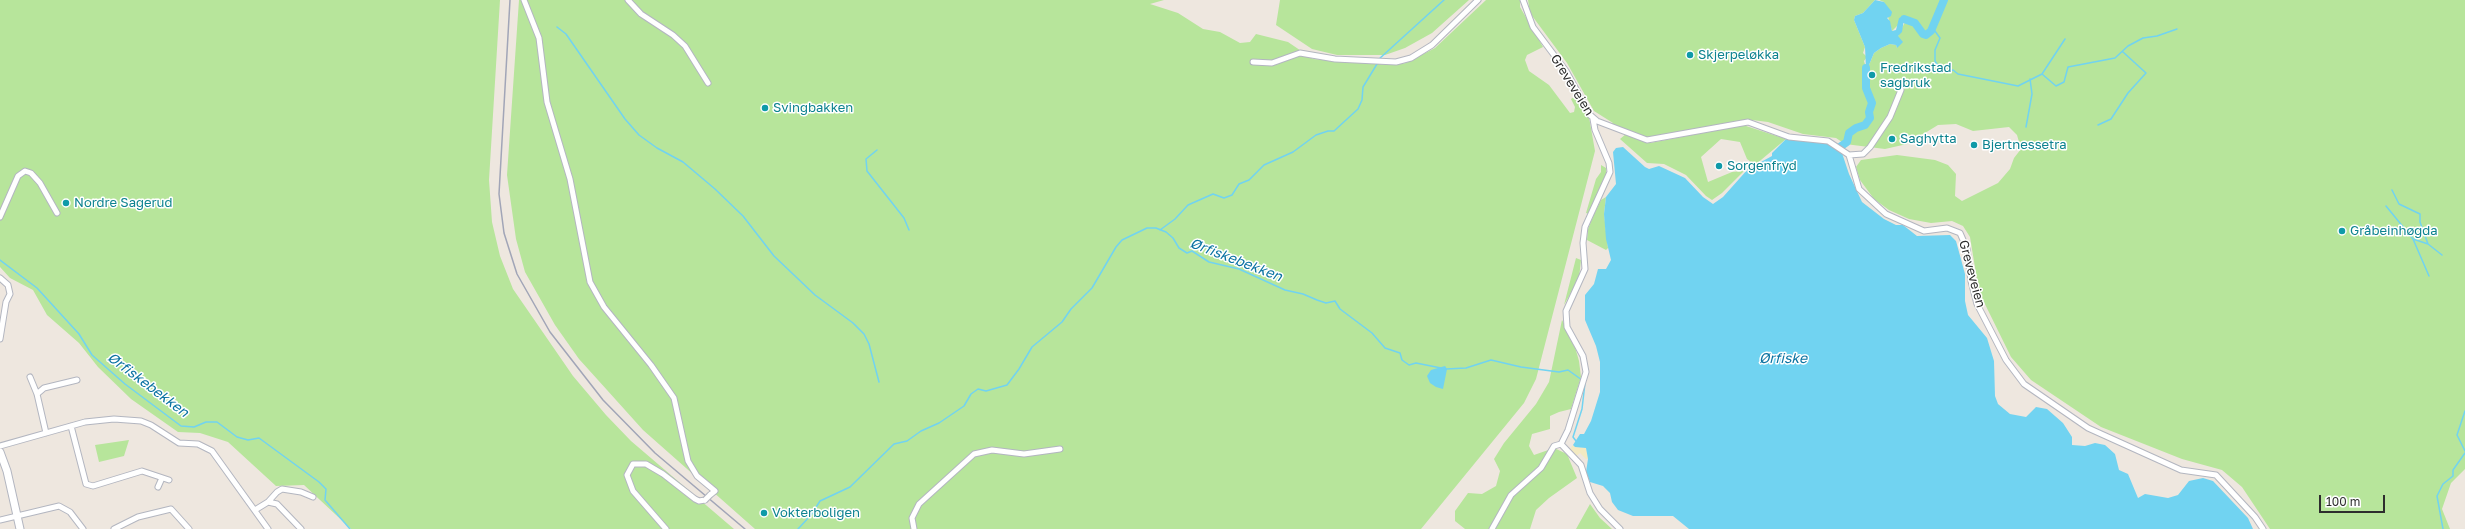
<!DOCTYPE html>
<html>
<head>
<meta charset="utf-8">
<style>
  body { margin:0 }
  #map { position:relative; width:2465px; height:529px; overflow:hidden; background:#eee7df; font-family:"Golos Text",sans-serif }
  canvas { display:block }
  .scale { position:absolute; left:2319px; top:495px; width:66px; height:18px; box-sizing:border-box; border:2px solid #2d2d2d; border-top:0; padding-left:5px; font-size:12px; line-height:14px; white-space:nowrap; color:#2d2d2d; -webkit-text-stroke:3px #fff; paint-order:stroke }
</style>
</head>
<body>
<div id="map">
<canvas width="2465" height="529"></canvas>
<div class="scale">100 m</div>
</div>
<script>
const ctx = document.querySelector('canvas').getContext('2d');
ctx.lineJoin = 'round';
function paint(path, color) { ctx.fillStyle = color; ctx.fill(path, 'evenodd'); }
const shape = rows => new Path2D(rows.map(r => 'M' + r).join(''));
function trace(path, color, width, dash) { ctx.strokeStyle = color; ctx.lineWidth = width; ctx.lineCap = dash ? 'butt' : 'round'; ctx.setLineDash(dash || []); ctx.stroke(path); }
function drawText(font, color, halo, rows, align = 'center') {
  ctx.font = font + ' "Golos Text",sans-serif'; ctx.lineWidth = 3; ctx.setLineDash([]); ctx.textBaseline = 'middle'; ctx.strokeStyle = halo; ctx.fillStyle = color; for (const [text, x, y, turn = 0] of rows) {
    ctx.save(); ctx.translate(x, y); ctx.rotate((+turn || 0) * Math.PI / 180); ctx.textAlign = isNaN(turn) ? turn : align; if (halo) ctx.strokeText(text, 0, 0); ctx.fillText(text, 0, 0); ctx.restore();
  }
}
paint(shape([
  [0,0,500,0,489,180,492,222,500,256,513,289,573,376,606,415,631,441,734,529,351,529,304,485,276,486,228,442,200,433,178,432,131,399,98,367,79,343,47,315,33,290,10,278,0,267],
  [519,0,1164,0,1150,4,1178,13,1203,29,1220,32,1240,43,1250,42,1256,34,1288,42,1313,59,1391,65,1406,63,1435,48,1486,0,1520,0,1520,7,1543,47,1527,55,1525,60,1529,71,1549,85,1570,113,1574,112,1575,107,1571,99,1574,97,1579,102,1589,117,1595,151,1536,379,1524,403,1421,529,755,529,643,430,607,390,579,359,555,325,525,272,516,239,507,175],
  [1280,0,1469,0,1432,33,1405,48,1385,55,1337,55,1312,49,1276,25],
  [1528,0,1875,0,1863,13,1855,16,1854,20,1865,47,1863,53,1867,57,1864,61,1866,68,1869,65,1874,53,1881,48,1890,44,1896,45,1897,48,1898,36,1905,22,1898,25,1892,31,1884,2,1879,0,2465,0,2465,469,2451,483,2442,509,2450,529,2270,529,2242,487,2222,470,2182,459,2101,427,2031,380,2011,357,1979,292,1970,237,1963,226,1952,221,1931,223,1909,219,1889,210,1874,199,1860,180,1856,167,1861,160,1897,155,1935,160,1948,165,1956,174,1955,196,1962,201,1998,183,2010,169,2014,158,2021,149,2017,135,2009,127,1973,131,1956,124,1938,125,1907,144,1885,149,1845,144,1836,138,1803,134,1768,122,1752,120,1646,138,1611,124,1613,123,1594,111,1567,63,1530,13],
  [1743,125,1786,139,1755,165,1747,159,1740,142,1721,139,1701,157,1708,182,1732,172,1744,171,1722,193,1712,200,1706,196,1686,175,1664,164,1647,163,1620,139,1626,134,1650,143],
  [1601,165,1606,168,1606,175,1589,214,1586,213,1596,179,1601,172],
  [1606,197,1604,214,1608,248,1606,250,1587,240,1588,229,1594,214,1601,200],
  [1576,258,1581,260,1579,278,1564,305],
  [1562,320,1573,340,1579,361,1581,377,1571,409,1559,412,1550,416,1550,429,1532,434,1529,446,1534,455,1554,448,1567,454,1577,478,1549,498,1536,510,1530,529,1465,529,1455,521,1455,511,1468,493,1482,494,1496,486,1500,471,1494,459,1504,443,1536,404,1549,382],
  [129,440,124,456,99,462,95,445],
  [1590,504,1600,518,1612,529,1576,529]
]), '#b7e59b');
paint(shape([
  [1573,445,1575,447,1586,448,1588,459,1586,459,1580,453,1576,456,1570,449]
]), '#f3eac2');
paint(shape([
  [1875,0,1884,2,1892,12,1891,16,1887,18,1890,21,1892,31,1896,30,1899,18,1902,17,1904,19,1902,32,1898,36,1903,42,1897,48,1896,45,1890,44,1881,48,1874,53,1869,65,1866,68,1865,47,1854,20,1855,16,1863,13],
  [1786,139,1824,143,1831,145,1842,153,1849,174,1862,202,1884,219,1896,225,1903,225,1917,236,1950,235,1956,241,1965,274,1965,301,1968,315,1987,338,1994,361,1995,396,1998,404,2010,414,2026,417,2036,407,2047,409,2063,423,2072,437,2072,445,2085,446,2095,443,2105,445,2115,454,2119,470,2128,474,2138,498,2145,494,2168,498,2178,495,2189,481,2203,478,2213,481,2248,518,2253,529,1689,529,1673,516,1633,516,1618,510,1612,502,1610,493,1603,486,1590,482,1586,472,1588,459,1586,448,1575,447,1573,445,1580,434,1584,434,1591,421,1600,392,1600,362,1596,346,1585,320,1585,295,1594,284,1598,269,1606,269,1611,260,1606,239,1604,214,1606,197,1616,184,1613,152,1616,148,1623,147,1645,167,1649,169,1659,166,1685,178,1703,197,1713,204,1723,197,1748,169,1772,156,1772,153],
  [1445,366,1447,369,1443,389,1436,387,1430,383,1427,376,1431,370]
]), '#71d3f1');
trace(shape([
  [557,27,566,34,625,119,639,135,657,148,683,162,715,189,743,216,774,256,815,295,853,323,864,334,869,344,879,382],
  [1932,27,1940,38,1935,50,1935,61,1940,69,1945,71,1953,70,1958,74,2018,86,2042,74],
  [2065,39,2042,74,2056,86,2064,82,2068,67,2115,58,2128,46,2143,38,2157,36,2177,29],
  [1379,59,1444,0],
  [2098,125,2111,119,2128,93,2146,73,2123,52],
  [2026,127,2032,94,2030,79],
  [877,150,866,159,867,171,904,218,909,230],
  [2392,190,2399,204,2420,214,2420,222,2428,244,2442,255],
  [2386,206,2413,239,2429,276],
  [1160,230,1175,219,1188,205,1213,194,1224,198,1232,195,1239,184,1249,180,1264,165,1293,152,1316,135,1328,131,1334,131,1358,109,1362,100,1363,87,1377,64],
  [2413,239,2428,244],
  [0,260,37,288,79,334,92,355,125,384,181,426,194,427,206,422,217,422,237,437,248,440,259,438,319,482,326,489,325,500,350,529],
  [1446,369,1466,368,1491,360,1521,367,1559,372,1568,370,1582,380],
  [2465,411,2457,435,2465,451],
  [1576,441,1573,437,1582,409,1585,383],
  [798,529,811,515,820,501,850,487,894,444,907,441,921,431,939,423,964,406,971,394,978,389,986,391,1007,385,1019,369,1032,347,1062,322,1071,309,1092,288,1116,247,1122,240,1147,228,1156,228,1166,232,1173,238,1179,248,1187,253,1192,251,1209,262,1239,269,1285,290,1303,294,1317,300,1326,303,1335,301,1340,309,1372,333,1385,348,1400,353,1402,360,1409,365,1416,363,1441,368],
  [2443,529,2437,496,2443,484,2453,476,2453,470,2465,453]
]), '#71d3f1', 1.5);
trace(shape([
  [1904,19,1915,23,1923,34,1926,35,1931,31,1944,0],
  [1837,149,1847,142,1849,133,1856,128,1865,125,1870,118,1869,112,1872,103,1866,88,1866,68]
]), '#71d3f1', 8);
const street = shape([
  [524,0,539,38,547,102,570,179,590,282,604,307,651,365,674,398,688,461,697,476,715,491,710,495],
  [628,0,641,14,673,35,685,46,708,83],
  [1523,0,1533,27,1566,71,1590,115,1597,121,1647,140,1748,122,1789,137,1828,141,1849,155,1859,189,1886,214,1924,231,1947,228,1960,233,1967,249,1971,281,1977,304,2006,360,2024,384,2088,428,2181,470,2216,475,2255,517,2263,529],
  [1253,62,1272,63,1300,53,1335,59,1396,62,1411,58,1432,45,1478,0],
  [1593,119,1595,130,1609,163,1610,172,1585,227,1583,243,1585,269,1566,311,1567,327,1583,356,1586,372,1568,430,1561,444,1581,465,1590,493,1600,509,1620,529],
  [1849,155,1863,154,1870,147,1890,117,1901,90],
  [0,217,18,176,25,171,31,173,40,183,57,213],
  [0,278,8,285,10,294,6,302,0,339],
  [30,377,37,394,46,433],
  [37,394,44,388,77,380],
  [71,426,86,484,93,486,142,471,169,480],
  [0,446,85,422,114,419,141,421,151,425,179,443,198,444,212,451,268,529],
  [158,487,162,478],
  [268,502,277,492,282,489,301,492,313,497],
  [255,510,268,502,277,504,301,529],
  [0,520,59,506,70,512,83,529],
  [114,529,138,517,171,509,189,529],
  [666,529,633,491,627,475,633,464,646,464,663,474,695,499,699,501,705,500],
  [914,529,912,518,919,504,974,454,992,450,1024,454,1060,449],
  [1492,529,1511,495,1541,468,1554,446,1561,444]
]);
const secondary = shape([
  [0,452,7,471,20,529]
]);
trace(street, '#b3b6c0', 7);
trace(secondary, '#b3b6c0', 9);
trace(street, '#fff', 5);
trace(secondary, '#fff', 7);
trace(shape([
  [510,0,499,194,504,233,517,274,550,332,603,400,655,453,745,529]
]), '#a1a5b7', 1.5);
const streetBridge = shape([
  [705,500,710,495]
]);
trace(streetBridge, '#b3b6c0', 7, []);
trace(streetBridge, '#fff', 5);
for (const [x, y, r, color] of [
  [1690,55,4,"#0f9aa8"],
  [1872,75,4,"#0f9aa8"],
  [765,108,4,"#0f9aa8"],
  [1892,139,4,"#0f9aa8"],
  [1974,145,4,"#0f9aa8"],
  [1719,166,4,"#0f9aa8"],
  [66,203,4,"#0f9aa8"],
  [2342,231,4,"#0f9aa8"],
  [764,513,4,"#0f9aa8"]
]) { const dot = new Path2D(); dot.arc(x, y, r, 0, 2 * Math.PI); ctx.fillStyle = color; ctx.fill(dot); trace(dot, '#fff', 1.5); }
drawText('13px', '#0d838f', '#fff', [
  ["Skjerpeløkka",1698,55],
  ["Fredrikstad",1880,68],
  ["sagbruk",1880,83],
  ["Svingbakken",773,108],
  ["Saghytta",1900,139],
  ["Bjertnessetra",1982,145],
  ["Sorgenfryd",1727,166],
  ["Nordre Sagerud",74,203],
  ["Gråbeinhøgda",2350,231],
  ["Vokterboligen",772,513]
], 'left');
drawText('13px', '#2d2d2d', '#fff', [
  ["Greveveien",1572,85,58],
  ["Greveveien",1972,274,75]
]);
drawText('italic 14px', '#0b73a2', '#fff', [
  ["Ørfiskebekken",1236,260,21],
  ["Ørfiske",1783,359],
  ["Ørfiskebekken",148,385,37]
]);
</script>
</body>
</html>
